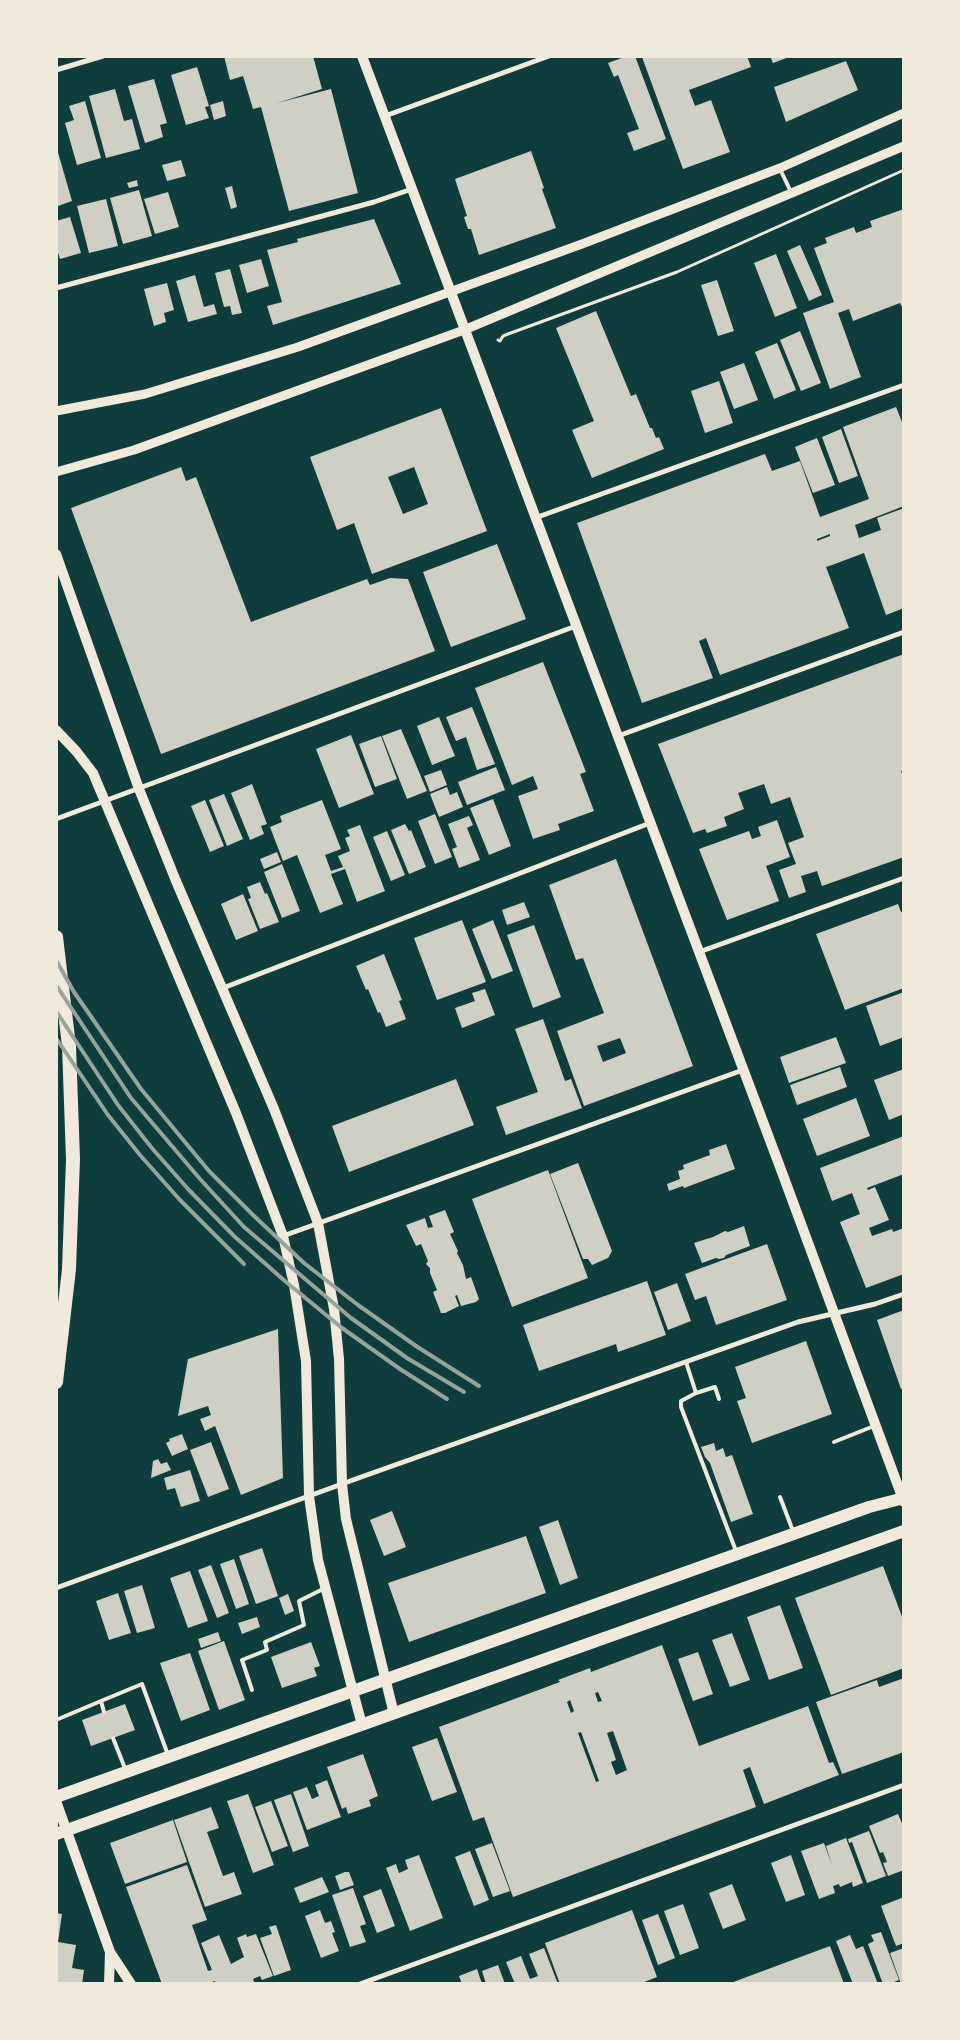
<!DOCTYPE html>
<html>
<head>
<meta charset="utf-8">
<style>
  body { margin:0 }
  #map { position:relative; width:960px; height:2040px; overflow:hidden; background:#0f3d3e; font-family:Signika,sans-serif }
  canvas { display:block }
  .frame { position:absolute; inset:0; border:58px solid #f1e9da; pointer-events:none }
</style>
</head>
<body>
<div id="map">
<canvas width="960" height="2040"></canvas>
<div class="frame"></div>
</div>
<script>
const ctx = document.querySelector('canvas').getContext('2d');
ctx.lineJoin = 'round';
function paint(path, color) { ctx.fillStyle = color; ctx.fill(path, 'evenodd'); }
const shape = rows => new Path2D(rows.map(r => 'M' + r).join(''));
function trace(path, color, width, dash) { ctx.strokeStyle = color; ctx.lineWidth = width; ctx.lineCap = dash ? 'butt' : 'round'; ctx.setLineDash(dash || []); ctx.stroke(path); }
paint(shape([
  [224,56,313,56,322,89,277,103,331,89,358,193,289,211,261,107,253,109,243,76,230,80],
  [627,56,635,56,666,139,634,151,627,133,639,129,618,75,614,77,608,63],
  [645,56,747,56,751,67,689,90,695,106,711,100,730,152,683,169,642,57],
  [770,56,792,56,773,63],
  [846,61,858,90,786,122,774,87],
  [197,67,209,106,205,107,209,118,186,125,171,75],
  [154,79,167,123,160,125,163,137,145,143,128,86],
  [115,89,124,121,132,119,140,149,106,158,89,96],
  [85,101,101,158,77,165,65,123,74,120,69,106],
  [223,101,226,116,214,120,210,105],
  [57,149,72,201,58,206,56,200],
  [531,151,544,188,542,189,556,228,479,255,471,229,468,229,464,217,467,216,455,179],
  [181,160,186,176,167,181,162,165],
  [137,180,138,186,129,188,127,183],
  [232,186,237,207,231,209,225,188],
  [139,190,152,236,123,244,110,198],
  [168,192,179,227,155,234,144,199],
  [106,199,118,246,89,253,77,206],
  [904,209,904,311,900,303,853,321,849,309,838,313,861,377,830,389,803,313,834,302,814,248,827,243,825,238,854,227,856,233,872,227,870,221],
  [70,217,81,253,60,259,56,246,56,221],
  [374,219,401,284,273,325,267,306,282,302,267,250,298,242,297,239],
  [800,245,822,295,809,301,787,251],
  [776,254,797,308,775,317,754,263],
  [261,259,269,286,247,293,239,265],
  [230,269,242,313,232,315,230,306,224,307,215,273],
  [195,275,204,307,214,304,217,314,188,322,176,281],
  [717,280,734,331,718,336,701,285],
  [167,283,174,310,164,313,166,322,154,326,144,289],
  [596,311,631,396,636,394,650,428,652,428,656,438,659,437,664,449,592,478,572,430,594,421,556,328],
  [800,331,821,383,801,391,780,340],
  [777,343,796,390,774,399,755,352],
  [744,363,758,400,734,409,720,372],
  [719,381,733,423,705,433,691,391],
  [896,407,904,427,904,506,855,525,859,538,881,530,877,518,904,508,904,608,886,615,864,553,832,565,826,567,849,628,720,675,706,638,699,641,713,678,642,703,577,523,765,454,772,471,800,461,820,517,869,499,843,427],
  [830,534,830,536,817,541,817,539],
  [441,408,487,531,372,574,354,523,337,530,310,457],
  [414,467,428,504,403,514,388,477],
  [841,429,858,476,839,483,822,437],
  [817,438,835,485,813,493,795,447],
  [181,467,186,481,196,477,251,622,367,579,370,585,390,578,408,579,435,651,161,754,71,508],
  [497,544,526,619,451,647,423,572],
  [904,654,904,770,901,771,904,779,904,857,822,886,817,871,801,876,806,892,789,898,779,870,796,864,788,843,804,837,790,797,771,804,764,784,738,793,744,809,724,817,727,826,707,833,705,829,693,833,658,744],
  [543,662,586,772,580,774,594,811,558,824,560,830,533,839,518,796,538,789,533,776,512,785,475,688],
  [472,707,495,764,477,770,466,737,456,741,446,717],
  [439,717,455,756,432,765,417,726],
  [401,729,427,791,407,799,382,736],
  [351,735,374,794,339,808,316,749],
  [381,736,397,779,375,787,359,744],
  [496,767,505,790,467,805,458,782],
  [441,770,447,785,430,792,424,776],
  [252,784,267,824,261,826,264,834,250,840,231,793],
  [447,787,450,795,457,792,463,807,439,817,430,794],
  [224,794,243,839,227,846,209,800],
  [493,799,511,846,489,855,470,808],
  [205,800,224,846,210,852,191,806],
  [322,800,341,849,325,855,331,871,343,867,338,856,350,851,345,838,350,836,347,830,360,825,385,891,357,902,345,869,331,874,343,904,320,913,297,855,283,861,270,827,282,822,280,816],
  [435,814,452,857,435,864,418,821],
  [469,816,473,825,467,828,480,860,459,868,452,849,457,847,448,824],
  [777,820,790,857,766,866,779,901,727,920,699,849,749,831,752,839,761,836,758,827],
  [405,824,409,831,411,830,426,867,409,874,391,830],
  [387,831,405,875,391,881,373,837],
  [277,852,281,862,264,869,260,859],
  [616,859,693,1066,584,1106,557,1031,604,1013,583,958,576,960,549,885],
  [620,1038,626,1053,603,1062,597,1046],
  [282,864,300,911,282,918,264,872],
  [260,882,265,894,267,893,279,922,260,929,248,899,251,898,247,887],
  [243,894,258,931,236,940,221,904],
  [524,902,530,917,507,925,502,910],
  [898,904,901,912,904,911,904,988,845,1010,816,934],
  [462,920,486,982,437,1000,414,938],
  [493,920,513,971,492,979,472,929],
  [534,925,561,997,533,1008,507,935],
  [384,954,402,1000,399,1001,406,1019,386,1027,380,1012,378,1013,368,989,366,990,356,966],
  [485,989,495,1015,462,1028,455,1008,475,1001,472,993],
  [904,992,904,1037,880,1046,866,1006],
  [543,1019,565,1081,571,1079,582,1108,506,1135,496,1107,538,1092,515,1029],
  [836,1037,846,1063,789,1083,780,1057],
  [840,1067,847,1087,797,1105,790,1085],
  [904,1069,904,1114,889,1120,874,1080],
  [456,1079,474,1125,349,1172,332,1126],
  [856,1098,870,1136,817,1156,803,1119],
  [904,1136,904,1174,867,1188,868,1190,875,1187,889,1220,869,1228,872,1236,892,1229,893,1232,904,1228,904,1274,866,1288,840,1222,860,1214,852,1193,832,1201,820,1168],
  [726,1144,735,1169,684,1188,683,1186,669,1191,667,1184,680,1179,678,1171,684,1169,683,1165,710,1155,709,1150],
  [578,1163,612,1251,608,1258,592,1265,588,1259,583,1259,550,1174],
  [548,1170,588,1278,512,1307,472,1199],
  [445,1210,454,1232,450,1234,458,1251,457,1253,463,1265,466,1279,471,1277,479,1299,476,1302,461,1306,457,1295,455,1296,459,1306,445,1313,441,1313,433,1292,437,1290,430,1273,430,1268,426,1264,428,1261,421,1244,416,1246,406,1225,425,1218,428,1228,433,1227,429,1216],
  [744,1226,750,1246,726,1255,724,1258,719,1259,716,1258,702,1263,694,1243,713,1237,725,1231,728,1232],
  [767,1244,787,1300,716,1325,706,1296,695,1300,685,1274],
  [647,1281,666,1335,618,1352,616,1344,539,1371,523,1325],
  [677,1283,691,1321,668,1330,654,1292],
  [904,1310,904,1388,901,1389,877,1320],
  [278,1329,283,1478,241,1495,215,1426,205,1431,200,1419,211,1415,208,1406,178,1416,188,1359],
  [806,1341,832,1414,752,1443,737,1401,746,1398,735,1367],
  [182,1434,188,1449,172,1456,166,1443,170,1441,169,1439],
  [211,1442,229,1489,208,1497,190,1450],
  [714,1443,716,1451,723,1448,726,1457,732,1455,753,1514,731,1522,710,1463,705,1457,701,1447],
  [158,1459,161,1464,167,1462,171,1470,151,1478,153,1461],
  [190,1470,200,1501,181,1507,175,1488,167,1490,164,1478],
  [392,1511,406,1547,384,1556,370,1520],
  [558,1520,578,1578,560,1585,539,1527],
  [526,1536,546,1593,409,1642,388,1583],
  [262,1548,278,1596,256,1604,239,1556],
  [234,1559,249,1604,236,1609,220,1564],
  [211,1565,229,1613,217,1618,198,1570],
  [883,1566,904,1622,904,1668,831,1695,795,1598],
  [190,1571,208,1621,188,1628,170,1578],
  [142,1585,155,1628,137,1633,124,1591],
  [118,1593,131,1633,109,1640,96,1601],
  [288,1594,294,1611,285,1615,279,1598],
  [780,1605,803,1668,769,1680,747,1617],
  [257,1617,260,1627,242,1634,238,1623],
  [218,1632,221,1641,201,1648,198,1639],
  [732,1633,750,1680,730,1687,712,1640],
  [224,1641,245,1700,219,1710,198,1651],
  [311,1642,320,1666,314,1668,317,1676,282,1688,271,1657],
  [662,1645,699,1746,808,1706,829,1763,833,1762,839,1775,764,1804,750,1767,743,1770,756,1807,513,1897,484,1817,473,1821,439,1727,560,1682,558,1680,590,1668,591,1672],
  [598,1692,602,1701,598,1702,595,1693],
  [570,1700,574,1711,571,1713,567,1702],
  [613,1731,627,1770,616,1775,611,1762,616,1760,607,1733],
  [581,1732,599,1781,596,1782,578,1733],
  [698,1652,713,1694,693,1701,678,1659],
  [190,1653,210,1710,181,1721,160,1663],
  [904,1678,904,1752,842,1774,816,1702,877,1680,879,1687],
  [125,1704,135,1730,91,1746,82,1720],
  [437,1738,457,1792,432,1801,412,1747],
  [363,1754,378,1796,369,1800,371,1806,348,1814,346,1807,342,1809,327,1767],
  [327,1780,341,1817,307,1830,293,1792,307,1787,312,1799,319,1796,315,1785],
  [248,1794,274,1865,253,1873,227,1801],
  [291,1794,309,1846,293,1852,274,1800],
  [271,1801,288,1846,272,1852,255,1807],
  [211,1807,219,1828,207,1832,223,1876,234,1872,242,1894,205,1907,174,1820],
  [898,1814,904,1828,904,1870,888,1876,883,1863,887,1862,883,1852,880,1853,869,1826],
  [173,1820,187,1862,125,1884,110,1843],
  [869,1831,886,1876,867,1883,852,1842,849,1843,848,1839],
  [846,1838,863,1883,853,1887,852,1882,840,1887,839,1884,833,1886,835,1893,819,1899,801,1851,824,1843,832,1865,826,1846],
  [492,1843,510,1891,493,1897,475,1849],
  [470,1851,489,1900,474,1906,455,1857],
  [419,1855,443,1918,410,1931,386,1868,396,1864,399,1873,408,1869,405,1860],
  [791,1855,805,1895,786,1902,771,1863],
  [187,1865,207,1920,192,1925,208,1971,212,1970,201,1943,219,1935,231,1964,244,1957,237,1938,246,1934,247,1937,256,1934,273,1976,262,1980,260,1976,253,1979,255,1984,216,1984,215,1981,212,1982,213,1984,162,1984,126,1887],
  [345,1872,349,1872,354,1885,340,1890,335,1876],
  [322,1877,329,1892,300,1903,294,1888],
  [732,1884,746,1920,723,1929,709,1893],
  [353,1888,366,1924,360,1926,366,1942,350,1947,332,1895],
  [381,1889,395,1926,377,1933,363,1896],
  [904,1897,904,1943,896,1946,881,1906],
  [683,1904,699,1948,680,1955,664,1911],
  [320,1910,325,1923,331,1921,335,1932,332,1933,339,1951,321,1958,305,1916],
  [632,1910,657,1977,639,1984,560,1984,545,1943],
  [56,1913,62,1914,58,1942,76,1945,72,1968,84,1970,82,1984,56,1984],
  [658,1914,675,1958,658,1965,642,1920],
  [276,1925,291,1970,274,1976,260,1938,272,1934,269,1927],
  [881,1932,899,1980,889,1984,883,1984,868,1944,874,1941,871,1935],
  [850,1935,856,1949,863,1946,878,1984,853,1984,836,1941],
  [830,1946,844,1984,728,1984],
  [544,1948,558,1984,515,1984,506,1962,521,1956,530,1979,538,1976,529,1954],
  [904,1948,904,1983,901,1984,890,1953],
  [498,1965,505,1984,486,1984,482,1971],
  [477,1969,482,1984,462,1984,459,1976]
]), '#cfcfc3');
trace(shape([
  [498,340,500,341,503,336,508,334,677,272,904,170]
]), '#f1e9da', 3);
trace(shape([
  [780,169,791,192],
  [686,1362,696,1393,715,1387,719,1399],
  [696,1393,681,1401,681,1407,736,1551],
  [834,1442,874,1426],
  [780,1497,793,1531],
  [252,1690,242,1660,267,1650,265,1642,304,1625,299,1601,325,1588],
  [104,1712,101,1701,142,1684,168,1755],
  [56,1720,101,1701],
  [113,1738,126,1771]
]), '#f1e9da', 4);
trace(shape([
  [56,70,103,56],
  [385,116,549,56],
  [56,288,374,202,412,189],
  [535,518,904,385],
  [618,736,904,632],
  [56,819,576,626],
  [699,952,904,878],
  [223,988,650,823],
  [283,1236,743,1070],
  [56,1588,364,1476,798,1322,875,1304,904,1294],
  [360,1984,904,1785]
]), '#f1e9da', 5);
trace(shape([
  [56,411,145,394,298,347,582,244,780,168,904,113],
  [56,472,134,450,464,330,904,146]
]), '#f1e9da', 9);
trace(shape([
  [362,56,780,1167,904,1502],
  [56,554,139,789,176,881,274,1109,318,1223,334,1309,339,1359,342,1484,346,1519,394,1714],
  [56,730,76,751,93,773,236,1113,283,1236,294,1285,306,1361,309,1496,318,1560,362,1725],
  [56,1801,110,1952,131,1984],
  [109,1984,110,1952]
]), '#f1e9da', 10);
trace(shape([
  [56,1797,869,1507,904,1498],
  [56,1834,904,1531]
]), '#f1e9da', 12);
trace(shape([
  [56,937,69,1046,73,1159,69,1269,56,1382]
]), '#f1e9da', 14);
trace(shape([
  [56,960,74,992,141,1089,209,1171,253,1215,304,1263,358,1305,416,1346,479,1386],
  [56,985,131,1098,200,1179,244,1227,351,1318,407,1358,464,1392],
  [56,1011,118,1105,151,1147,188,1189,234,1236,286,1282,342,1328,400,1369,447,1399],
  [56,1038,108,1115,140,1155,180,1200,244,1264]
]), '#97a49c', 4);
</script>
</body>
</html>
